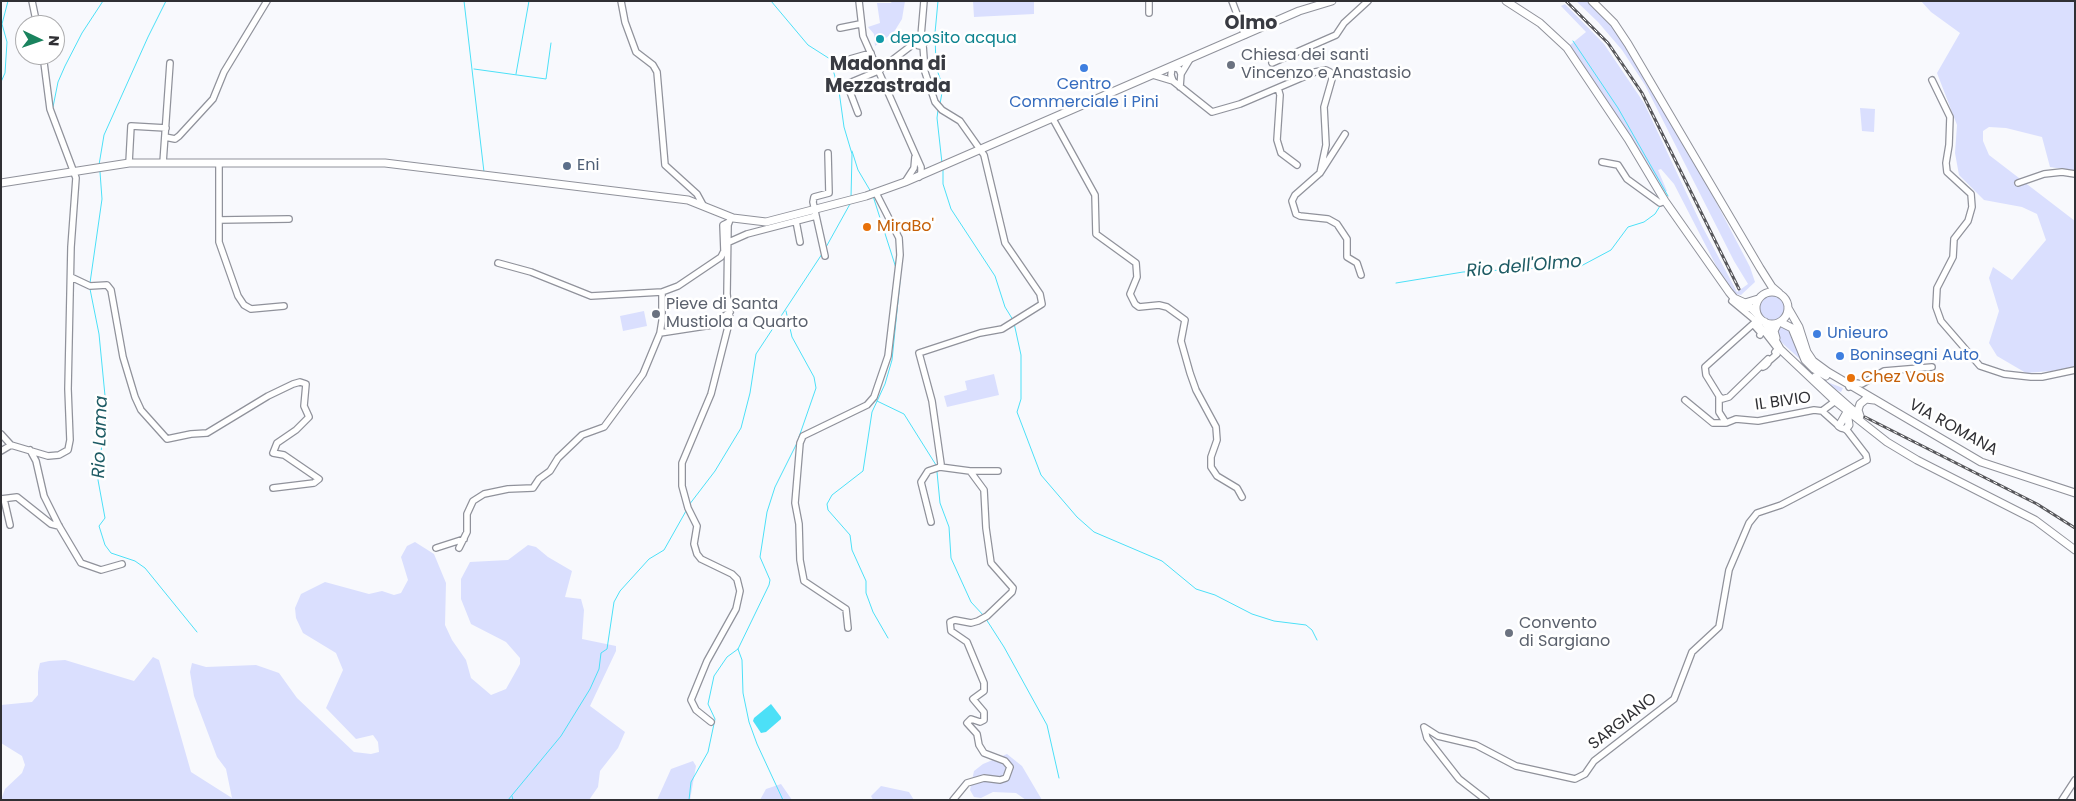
<!DOCTYPE html>
<html>
<head>
<meta charset="utf-8">
<style>
  body { margin:0 }
  #map { position:relative; width:2076px; height:801px; overflow:hidden; background:#f8f9fd; font-family:Poppins,sans-serif }
  canvas { display:block }
  .frame { position:absolute; inset:0; border:2px solid #303034; pointer-events:none }
  .north { position:absolute; left:15px; top:15px; width:50px; height:50px; box-sizing:border-box; background:#fff; border:1px solid #acacae; border-radius:50%; rotate:93deg; font-size:14px; font-weight:700; line-height:20px; text-align:center; color:#303034 }
  .north::after { content:''; display:block; margin:auto; width:18px; height:22px; background:#1a835e; clip-path:polygon(50% 0,100% 100%,50% 72%,0 100%) }
</style>
</head>
<body>
<div id="map">
<canvas width="2076" height="801"></canvas>
<div class="frame"></div>
<div class="north">N</div>
</div>
<script>
const ctx = document.querySelector('canvas').getContext('2d');
ctx.lineJoin = 'round';
function paint(path, color) { ctx.fillStyle = color; ctx.fill(path, 'evenodd'); }
const shape = rows => new Path2D(rows.map(r => 'M' + r).join(''));
function trace(path, color, width, dash) { ctx.strokeStyle = color; ctx.lineWidth = width; ctx.lineCap = dash ? 'butt' : 'round'; ctx.setLineDash(dash || []); ctx.stroke(path); }
function drawText(font, color, halo, rows, align = 'center') {
  ctx.font = font + ' Poppins,sans-serif'; ctx.lineWidth = 5; ctx.setLineDash([]); ctx.textBaseline = 'middle'; ctx.strokeStyle = halo; ctx.fillStyle = color; for (const [text, x, y, turn = 0] of rows) {
    ctx.save(); ctx.translate(x, y); ctx.rotate((+turn || 0) * Math.PI / 180); ctx.textAlign = isNaN(turn) ? turn : align; if (halo) ctx.strokeText(text, 0, 0); ctx.fillText(text, 0, 0); ctx.restore();
  }
}
paint(shape([
  [892,1,905,1,902,19,894,32,875,46,874,34,868,27,880,23,877,3,891,3],
  [973,1,1034,1,1034,14,974,17],
  [1576,1,1588,1,1606,19,1622,39,1703,177,1750,267,1755,282,1741,295,1735,294,1724,281,1674,184,1661,169,1658,170,1667,191,1665,192,1632,138,1570,45,1586,32,1561,6,1565,4,1604,44,1644,103,1702,226,1737,292,1748,284,1734,261,1645,85,1622,50,1598,22],
  [1921,1,2075,1,2075,171,2050,167,2042,137,2006,128,1989,127,1983,131,1983,141,1989,155,2075,221,2075,369,2026,373,1997,356,1989,343,1999,311,1989,278,1993,267,2012,280,2046,240,2037,214,2022,207,1984,200,1959,175,1955,153,1957,125,1937,73,1960,33,1931,12],
  [1860,108,1875,109,1874,132,1862,131],
  '1759 308a13 13 0 1 1 26 0a13 13 0 1 1-26 0Z',
  [644,311,647,326,623,331,620,316],
  [1779,325,1786,325,1826,376,1827,382,1843,388,1841,392,1831,387,1781,342,1778,337],
  [994,374,999,395,947,407,944,396,967,390,965,381],
  [415,542,434,554,446,583,445,625,452,640,466,660,471,678,491,695,506,689,520,664,520,658,506,642,471,624,461,599,461,579,470,562,508,560,528,545,536,547,548,557,572,571,565,597,581,599,584,610,582,639,616,646,616,651,590,706,625,732,618,748,600,771,598,787,589,800,1,800,5,789,22,773,25,765,22,756,1,743,1,705,32,702,38,695,38,672,40,663,49,661,65,660,134,681,153,657,159,660,191,772,232,798,226,769,217,757,194,696,190,672,192,663,206,667,256,665,279,673,297,698,354,752,371,754,379,752,378,742,373,735,356,739,326,708,343,670,336,653,303,633,296,618,295,608,301,594,325,582,369,594,382,591,394,595,401,593,408,580,401,557,407,546],
  [1007,754,1022,766,1042,800,1026,800,1016,793,993,792,981,798,974,797,970,790,974,771,983,764],
  [693,761,696,766,690,800,657,800,671,769],
  [781,784,792,800,760,800,766,789],
  [881,786,909,792,914,800,873,800,871,796]
]), '#dadffe');
paint(shape([
  [771,704,781,717,781,719,766,732,761,733,753,721,754,718]
]), '#4ce0f7');
trace(shape([
  [464,1,484,172],
  [771,1,808,45,830,59,839,91,844,127,852,154,851,198],
  [938,1,935,33,936,67,943,87,940,104],
  [1573,41,1618,108,1668,196],
  [474,69,546,79,551,43],
  [516,74,529,1],
  [1,82,5,73,7,42,2,24,8,1],
  [53,107,58,82,65,66,82,33,103,1],
  [938,110,937,118,942,163],
  [852,151,858,170,871,192],
  [99,165,104,135,148,37,166,1],
  [943,170,943,184,951,209,995,276,1005,307,1013,320],
  [873,196,896,268],
  [825,249,850,204],
  [90,283,102,199,100,172],
  [1396,283,1463,272,1581,266,1611,250,1628,227,1644,222,1655,214,1660,206],
  [90,289,99,334,106,406,98,480,105,518,99,526,105,545,111,553,135,561,145,568,197,632],
  [786,311,792,337,814,377,816,388,799,437],
  [1014,323,1021,355,1021,399,1017,412,1041,475,1077,517,1094,532,1162,561,1196,589,1215,595,1252,614,1274,621,1306,625,1312,630,1317,640],
  [877,401,904,414,936,465],
  [937,472,940,503,949,527,951,558,971,602,984,616],
  [689,505,715,471,741,428,750,393,756,354,822,254],
  [986,619,1004,647,1047,725,1059,778],
  [888,638,873,612,866,593,866,581,852,550,850,535,828,510,827,504,832,495,863,471,872,412,885,384,892,360,900,281],
  [738,649,769,585,770,580,760,557,767,512,775,487,797,443],
  [738,649,742,660,743,693,749,722,757,744,783,800],
  [512,796,513,800],
  [508,800,561,736,590,689,599,669,601,653,607,649,614,602,620,591,649,559,664,550,686,511],
  [689,800,691,782,708,752,715,719,708,704,714,676,727,657,738,649]
]), '#4ce0f7', 1);
const minor = shape([
  [32,1,37,25],
  [621,1,625,22,636,52,653,65,657,72,665,165,697,194,703,205],
  [859,1,863,36,921,167,921,173,919,177],
  [1149,1,1149,13],
  [1232,1,1245,35],
  [840,28,860,24],
  [921,36,924,1],
  '915 41a5 5 0 1 1 10 0a5 5 0 1 1-10 0Z',
  [923,45,925,72,935,102,942,110,960,121,984,155,1005,243,1040,294,1042,304,1002,329,980,333,919,353,932,401,941,464,940,467,928,471,921,482,931,522],
  [850,59,871,53],
  [1272,63,1336,35,1344,23,1368,1],
  [1153,75,1173,81,1212,112,1240,104,1315,72,1326,70,1330,72,1332,79,1324,107,1326,145,1320,173],
  [1932,80,1950,117,1949,145,1946,163,1947,172,1971,194,1972,207,1968,221,1954,239,1953,257,1937,288,1936,307,1941,321,1980,366,2004,374,2031,377,2042,377,2075,370],
  [1173,81,1171,75,1172,67,1179,69,1181,74],
  [1180,87,1181,74,1190,59],
  [1278,88,1280,95,1277,140,1281,153,1297,165],
  [858,113,847,84,878,71,916,42],
  [1053,119,1095,195,1096,234,1136,263,1137,277,1130,294,1135,304,1139,307,1159,305,1167,307,1185,320,1181,341,1190,373,1196,390,1216,427,1217,440,1211,457,1211,467,1217,476,1237,488,1242,497],
  [1345,134,1320,173,1295,195,1292,201,1296,214,1300,216,1328,219,1337,224,1347,239,1347,257,1357,263,1361,275],
  [165,137,175,139,179,136,213,99,224,72,267,1],
  [1602,162,1618,165,1627,179,1660,203,1665,201],
  [129,163,131,126,166,128],
  [163,163,170,63],
  [219,164,219,220,289,219],
  [905,182,914,168,915,157],
  [2018,183,2044,174,2062,172,2075,174],
  [219,220,219,242,238,296,244,305,251,309,284,306],
  [796,221,800,242],
  [729,242,747,234,816,216],
  [825,256,813,202,814,197,829,193,828,153],
  [498,263,531,272,591,296,662,292],
  [71,277,90,286,107,285,111,290,123,357,135,397,141,410,167,439,191,434,207,433,268,396,293,384,300,382,306,384,304,406,309,417,296,430,277,443,273,453,284,455,319,479,314,483,273,488],
  [1732,301,1756,321,1777,348],
  [660,333,662,321,662,292,678,286,721,257,724,251,723,225,729,222],
  [1769,361,1777,354,1775,352,1778,349],
  [1849,387,1856,383,1862,384,1884,371,1932,367],
  [1719,396,1722,399,1729,397,1768,359,1768,363,1765,366,1763,367,1762,365],
  [1685,400,1713,423,1726,423],
  [1822,411,1834,402],
  [1,434,11,445,1,451],
  [11,445,48,456,59,455,68,450,70,440,68,389,71,247,76,178,50,109,43,55],
  [30,450,36,461,44,496,59,526,81,563,101,570,122,564],
  [940,467,970,471,984,490,986,528,991,563,1013,588,1012,592,987,616,978,621,971,623,955,620,950,622,951,631,967,642,984,683,984,691,973,699,984,712,984,720,980,722,971,719,967,723,977,734,979,745,984,753,1005,761,1010,767,1006,778,1000,780,984,778,967,783,953,800],
  [970,471,998,471],
  [1,499,17,497,51,524,59,526],
  [4,499,10,525],
  [436,548,464,539],
  [459,548,467,532,467,514,473,501,484,494,508,489,533,488,539,479,550,471,558,458,582,435,604,427,643,374,660,333,712,325,730,312],
  [848,628,846,609,804,581,800,560,799,524,795,503,800,443,803,436,867,405,874,397,888,356,900,255,899,238,876,193],
  [711,722,696,710,691,700,707,661,736,609,740,591,737,579,732,574,701,559,697,554,694,544,697,526,688,508,682,486,682,463,711,394,730,319,727,294,728,225,731,217],
  [1486,800,1459,779,1427,738,1424,727,1438,736,1476,745,1516,766,1575,779,1585,774,1594,761,1674,699,1692,652,1719,627,1729,570,1749,523,1757,513,1781,505,1867,460,1866,455,1846,429,1841,428,1822,411,1814,410,1758,421,1736,419,1726,423,1719,412,1719,396,1706,375,1705,367,1753,324,1761,333,1760,335],
  [2062,800,2075,780]
]);
const major = shape([
  [1506,1,1540,23,1567,48,1628,139,1665,201,1729,292,1734,298,1745,303,1758,299],
  [1592,1,1614,23,1628,44,1760,268,1772,287,1779,293],
  [1,183,129,163,385,163,688,200,733,218,766,222,866,196,905,182,1299,11,1332,1],
  '1756 308a16 16 0 1 1 32 0a16 16 0 1 1-32 0Z',
  [1743,306,1751,308,1757,314],
  [1788,308,1799,327,1807,352,1813,361,1828,372,1981,462,2075,493],
  [1765,322,1780,349,1835,401,1887,442,1917,460,2035,520,2075,550],
  [1780,322,1792,328,1805,360,1814,369,1826,376],
  [1776,338,1774,331,1778,323],
  [1815,377,1856,413],
  [1860,416,1858,410,1860,404,1866,399,1874,400],
  [1839,426,1847,412],
  [1846,429,1849,425,1847,412]
]);
trace(minor, '#90929b', 8);
trace(major, '#90929b', 9);
trace(minor, '#fff', 5.5);
trace(major, '#fff', 7);
const rail = shape([
  [1566,1,1608,43,1642,93,1739,289],
  [1865,417,2037,504,2075,528]
]);
trace(rail, '#57575b', 3);
trace(rail, '#fff', 1, [4]);
for (const [x, y, r, color] of [
  [880,39,5,"#0f9aa8"],
  [1231,65,5,"#6b7280"],
  [1084,68,5,"#3f7fe0"],
  [567,166,5,"#5c6f8a"],
  [867,227,5,"#e8710a"],
  [656,314,5,"#6b7280"],
  [1817,334,5,"#3f7fe0"],
  [1840,356,5,"#3f7fe0"],
  [1851,378,5,"#e8710a"],
  [1509,633,5,"#6b7280"]
]) { const dot = new Path2D(); dot.arc(x, y, r, 0, 2 * Math.PI); ctx.fillStyle = color; ctx.fill(dot); trace(dot, '#fff', 2); }
drawText('16px', '#0d838f', '#fff', [
  ["deposito acqua",890,39]
], 'left');
drawText('16px', '#5b616d', '#fff', [
  ["Chiesa dei santi",1241,56],
  ["Vincenzo e Anastasio",1241,74],
  ["Pieve di Santa",666,305],
  ["Mustiola a Quarto",666,323],
  ["Convento",1519,624],
  ["di Sargiano",1519,642]
], 'left');
drawText('16px', '#366cbe', '#fff', [
  ["Centro",1084,85,"center"],
  ["Commerciale i Pini",1084,103,"center"],
  ["Unieuro",1827,334],
  ["Boninsegni Auto",1850,356]
], 'left');
drawText('16px', '#4e5e75', '#fff', [
  ["Eni",577,166]
], 'left');
drawText('16px', '#c56008', '#fff', [
  ["MiraBo'",877,227],
  ["Chez Vous",1861,378]
], 'left');
drawText('16px', '#303034', '#fff', [
  ["IL BIVIO",1783,402,-8],
  ["VIA ROMANA",1953,428,29],
  ["SARGIANO",1623,722,-38]
]);
drawText('italic 18px', '#1e5b64', '#fff', [
  ["Rio dell'Olmo",1524,267,-5],
  ["Rio Lama",101,437,-88]
]);
drawText('bold 19px', '#393b42', '#fff', [
  ["Olmo",1251,24],
  ["Madonna di",888,65],
  ["Mezzastrada",888,87]
]);
</script>
</body>
</html>
